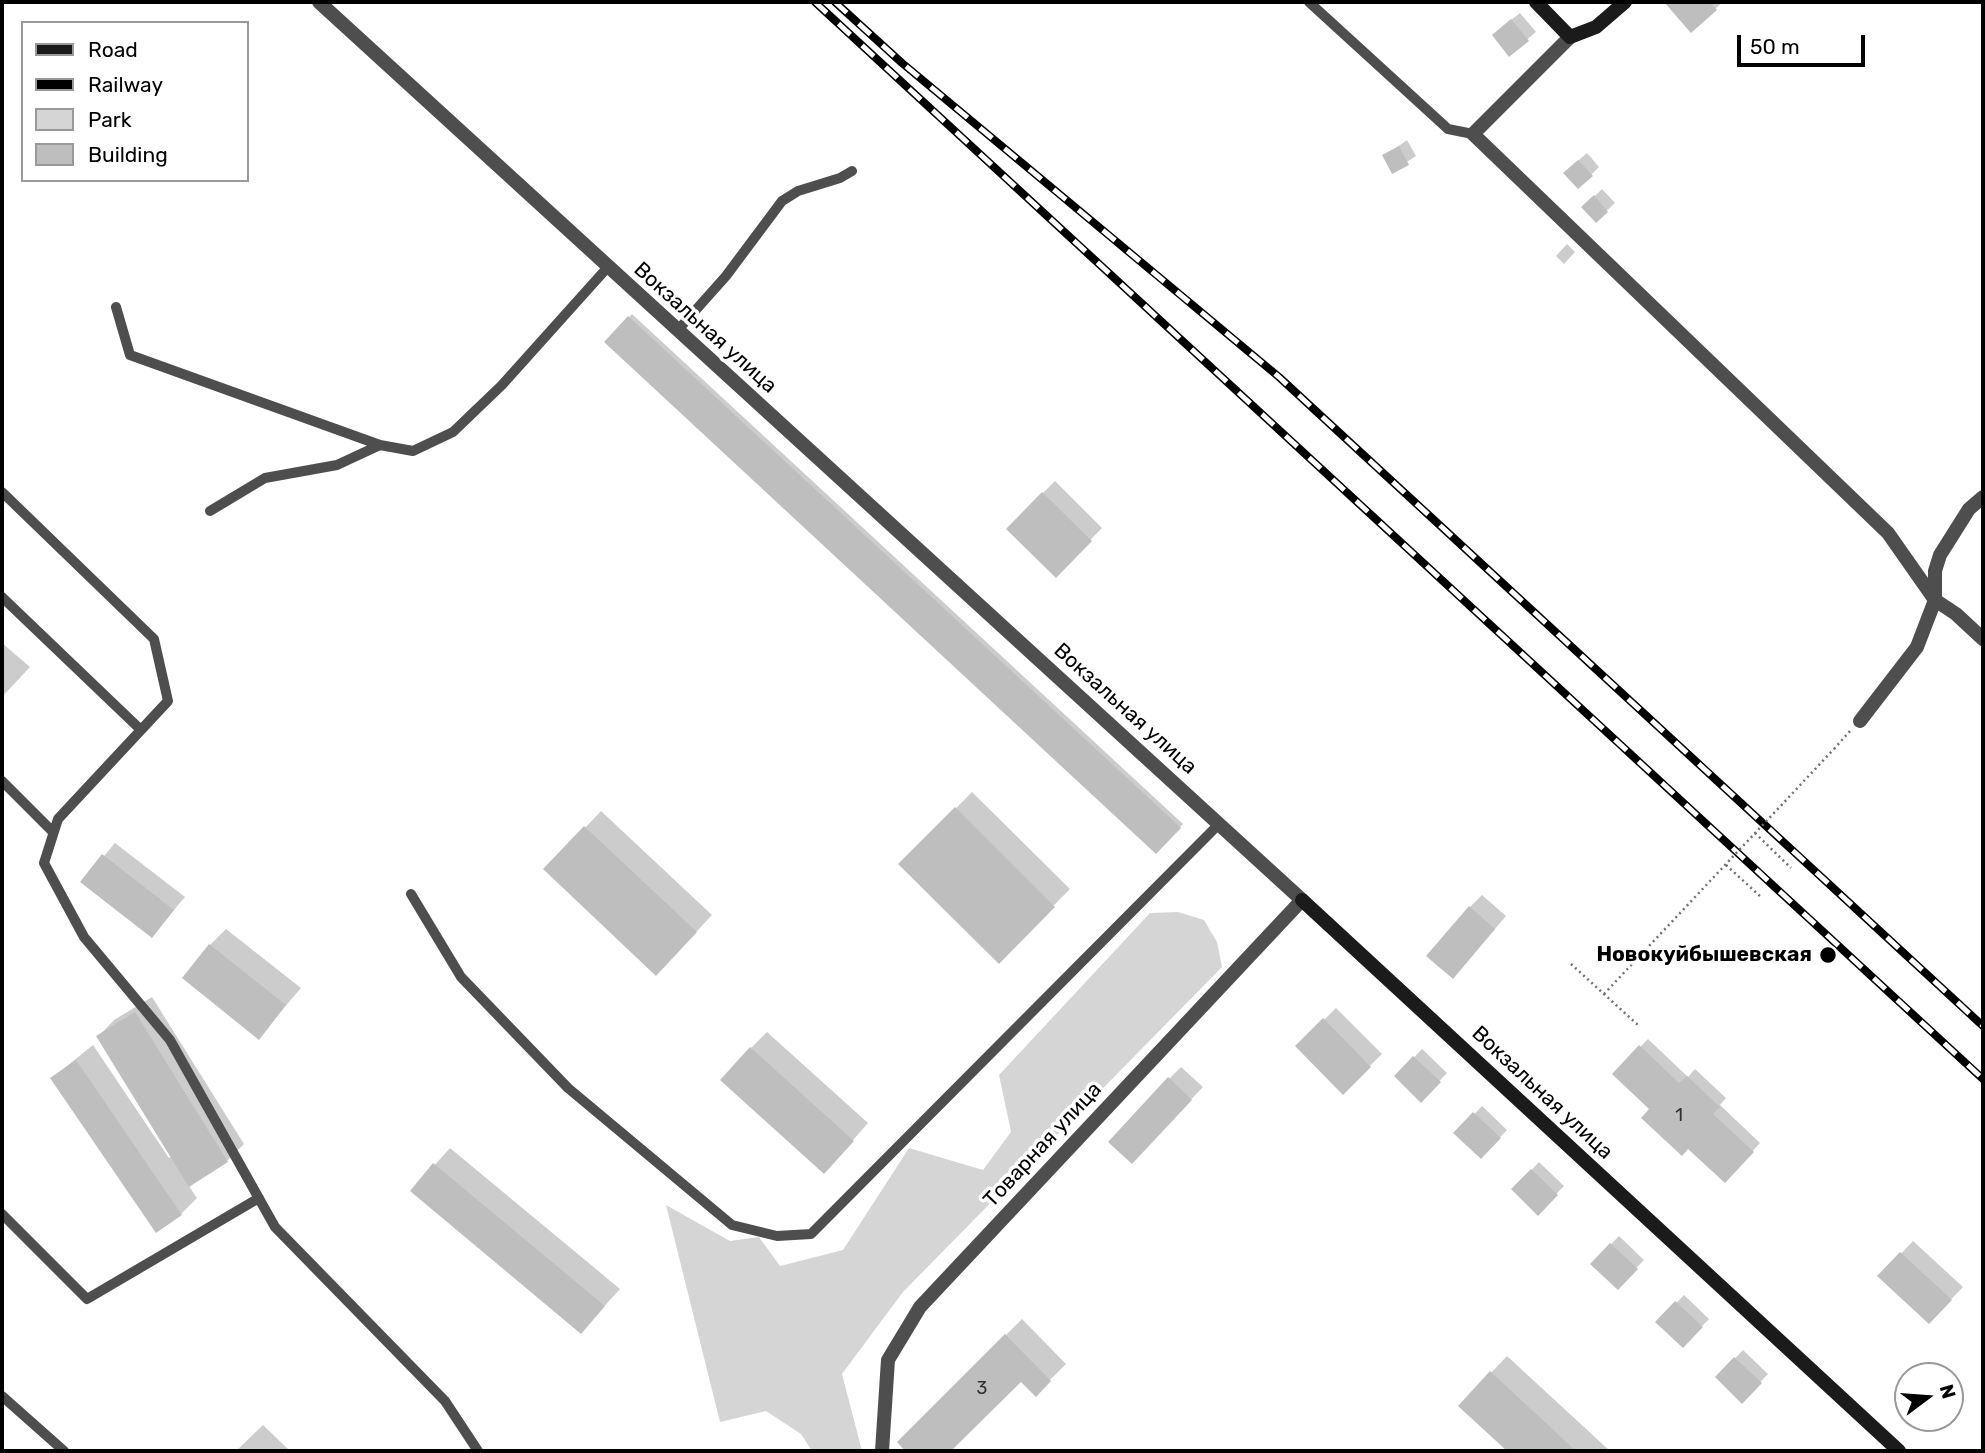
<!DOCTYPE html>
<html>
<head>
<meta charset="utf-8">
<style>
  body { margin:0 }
  #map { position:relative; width:1985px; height:1453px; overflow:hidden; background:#fff; font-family:Rubik,sans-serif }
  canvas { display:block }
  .frame { position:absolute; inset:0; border:4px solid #000; pointer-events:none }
  .legend { position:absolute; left:21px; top:21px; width:228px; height:161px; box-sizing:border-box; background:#fff; border:2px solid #999; margin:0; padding:9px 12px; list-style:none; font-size:21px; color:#000 }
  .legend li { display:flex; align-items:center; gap:14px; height:35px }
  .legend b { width:35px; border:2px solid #999 }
  .north { position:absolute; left:1894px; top:1362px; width:70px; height:70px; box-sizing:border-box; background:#fff; border:2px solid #999; border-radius:50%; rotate:74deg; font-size:19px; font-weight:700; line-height:28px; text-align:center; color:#000 }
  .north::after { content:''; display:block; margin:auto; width:24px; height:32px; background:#000; clip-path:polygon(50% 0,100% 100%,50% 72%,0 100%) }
  .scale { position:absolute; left:1737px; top:35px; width:128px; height:32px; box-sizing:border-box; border:4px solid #000; border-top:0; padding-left:9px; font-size:21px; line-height:24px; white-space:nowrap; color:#000; -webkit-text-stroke:5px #fff; paint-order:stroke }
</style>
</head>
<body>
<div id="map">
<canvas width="1985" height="1453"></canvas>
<div class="frame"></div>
<ul class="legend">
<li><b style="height:9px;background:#1b1b1b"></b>Road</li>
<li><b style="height:9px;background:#000"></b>Railway</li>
<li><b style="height:19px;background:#d5d5d5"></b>Park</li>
<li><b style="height:19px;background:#bebebe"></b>Building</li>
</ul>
<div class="north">N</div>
<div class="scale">50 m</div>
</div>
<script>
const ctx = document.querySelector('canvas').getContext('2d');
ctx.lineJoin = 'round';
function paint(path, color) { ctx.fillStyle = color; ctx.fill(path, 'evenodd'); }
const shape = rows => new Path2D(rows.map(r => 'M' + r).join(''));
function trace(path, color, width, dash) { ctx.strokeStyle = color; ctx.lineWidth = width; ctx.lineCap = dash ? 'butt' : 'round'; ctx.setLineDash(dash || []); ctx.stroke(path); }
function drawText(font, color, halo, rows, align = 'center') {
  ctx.font = font + ' Rubik,sans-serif'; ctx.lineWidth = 7; ctx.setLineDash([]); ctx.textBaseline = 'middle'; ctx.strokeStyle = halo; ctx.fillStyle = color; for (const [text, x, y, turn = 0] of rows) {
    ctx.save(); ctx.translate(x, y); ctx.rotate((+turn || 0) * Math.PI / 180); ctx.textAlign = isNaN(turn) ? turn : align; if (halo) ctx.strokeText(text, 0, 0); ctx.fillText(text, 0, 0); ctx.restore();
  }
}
paint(shape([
  [1178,912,1204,920,1217,942,1222,967,903,1292,842,1374,862,1451,812,1451,801,1434,766,1411,720,1422,666,1205,730,1241,759,1237,780,1266,843,1250,909,1148,983,1170,1011,1132,999,1075,1150,913]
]), '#d5d5d5');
paint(shape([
  [1666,2,1723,2,1691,30],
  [1520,13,1536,32,1510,54,1502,27],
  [1407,140,1416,156,1393,171,1385,156],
  [1587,153,1599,167,1579,187,1573,165],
  [1602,189,1615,203,1596,221,1584,207],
  [1567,244,1575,252,1564,264,1556,256],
  [632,314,1183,824,1156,852,606,342],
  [1055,481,1102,528,1056,575,1008,528],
  [2,643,30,667,2,697],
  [972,792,1070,889,999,961,901,864],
  [601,811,712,915,673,957,546,869],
  [115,843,185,897,152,936,83,881],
  [1482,895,1506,916,1465,964,1470,907],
  [226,929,301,988,259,1037,210,945],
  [152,997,244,1144,227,1161,188,1185,197,1198,181,1214,52,1078,93,1045,169,1158,172,1156,98,1037,114,1020],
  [1336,1008,1382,1054,1343,1092,1298,1046],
  [767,1032,868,1123,840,1155,751,1048],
  [1648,1039,1688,1077,1695,1069,1726,1098,1720,1105,1760,1143,1725,1181,1614,1074],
  [1422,1049,1447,1073,1421,1100,1396,1076],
  [1181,1067,1203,1087,1143,1150,1169,1079],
  [1482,1106,1507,1130,1481,1157,1456,1133],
  [450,1148,620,1289,581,1332,412,1190],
  [1539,1162,1564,1186,1538,1213,1513,1189],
  [1619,1236,1644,1260,1618,1287,1593,1263],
  [1913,1241,1963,1287,1941,1310,1880,1276],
  [1684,1295,1709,1319,1683,1346,1658,1322],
  [1022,1319,1066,1364,1036,1394,1021,1379,949,1451,908,1451,899,1442],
  [1743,1350,1768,1374,1742,1401,1717,1377],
  [1507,1356,1610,1451,1509,1451,1460,1406],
  [263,1425,290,1451,236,1451]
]), '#0003');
paint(shape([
  [1664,2,1710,2,1717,10,1691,33],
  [1511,19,1529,41,1509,57,1492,35],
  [1399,146,1409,165,1392,174,1382,155],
  [1578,160,1593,176,1578,189,1563,173],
  [1594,195,1608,212,1596,223,1581,207],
  [628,316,1181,828,1156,854,604,342],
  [1042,492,1092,541,1056,578,1006,529],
  [955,807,1055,907,999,964,898,864],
  [584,826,697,932,656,976,543,869],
  [102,854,174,910,152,938,80,882],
  [1469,906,1495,929,1453,979,1426,956],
  [209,944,286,1005,259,1040,182,978],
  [135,1012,228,1162,189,1187,96,1036],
  [1323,1018,1371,1067,1343,1095,1295,1046],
  [1639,1045,1679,1083,1687,1076,1703,1091,1720,1107,1713,1114,1754,1152,1725,1183,1688,1149,1682,1156,1641,1118,1649,1109,1612,1074],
  [750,1047,854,1141,824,1174,720,1080],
  [1413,1056,1441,1082,1421,1103,1394,1076],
  [76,1060,182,1215,156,1233,50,1078],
  [1168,1077,1192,1100,1132,1164,1108,1142],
  [1473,1112,1501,1138,1481,1159,1453,1133],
  [433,1163,605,1306,581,1334,410,1191],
  [1531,1169,1558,1195,1538,1216,1511,1189],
  [1610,1243,1638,1269,1618,1290,1590,1264],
  [1900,1252,1952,1300,1929,1324,1877,1276],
  [1675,1301,1703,1327,1683,1348,1655,1322],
  [1005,1334,1051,1381,1036,1397,1021,1382,951,1451,905,1451,897,1442],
  [1734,1357,1762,1383,1742,1404,1715,1377],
  [1490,1371,1576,1451,1507,1451,1458,1406]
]), '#bebebe');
trace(shape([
  [1834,749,1850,731],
  [1755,833,1791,868],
  [1726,865,1761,897],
  [1571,964,1638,1025]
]), '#707070', 2.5, [2, 3.5]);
trace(shape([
  [1309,2,1448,129,1473,134],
  [116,307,130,355,380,445],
  [677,331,726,276,782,201,798,191,840,178,852,171],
  [2,492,154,639,168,701,58,819,44,863,84,937,170,1040,275,1227,445,1401,478,1451],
  [210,511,265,478,337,465,380,445,413,451,453,432,502,385,607,268],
  [2,597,141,730],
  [2,781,53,832],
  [411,894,461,977,568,1088,732,1225,777,1236,811,1234,1220,823],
  [2,1214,87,1299,259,1198],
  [2,1396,64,1451]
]), '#4e4e4e', 10);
trace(shape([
  [319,2,1302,900,920,1307,888,1360,882,1451],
  [1570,37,1473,134,1888,533,1935,600,1956,614,1983,639],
  [1860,721,1917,647,1935,600,1935,571,1940,555,1969,509,1983,497]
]), '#4e4e4e', 14);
trace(shape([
  [1536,2,1570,37,1596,27,1625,2],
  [1302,900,1899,1451]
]), '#1b1b1b', 14);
const rail = shape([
  [815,2,1983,1079],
  [835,2,902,63,1279,377,1983,1026]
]);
trace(rail, '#000', 8);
trace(rail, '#fff', 5, [16]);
trace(shape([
  [1604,994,1834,749]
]), '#707070', 2.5, [2, 3.5]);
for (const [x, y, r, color] of [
  [1828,955,9,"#000"]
]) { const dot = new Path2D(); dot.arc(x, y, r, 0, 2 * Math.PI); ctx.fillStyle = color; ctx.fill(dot); trace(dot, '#fff', 2.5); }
drawText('18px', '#303030', null, [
  ["1",1679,1116],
  ["3",982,1389]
]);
drawText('21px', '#000', '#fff', [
  ["Вокзальная улица",705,328,42],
  ["Вокзальная улица",1125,709,42],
  ["Вокзальная улица",1542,1093,43],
  ["Товарная улица",1043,1145,-47]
]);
drawText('bold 21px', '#000', '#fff', [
  ["Новокуйбышевская",1812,955]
], 'right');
</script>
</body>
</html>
